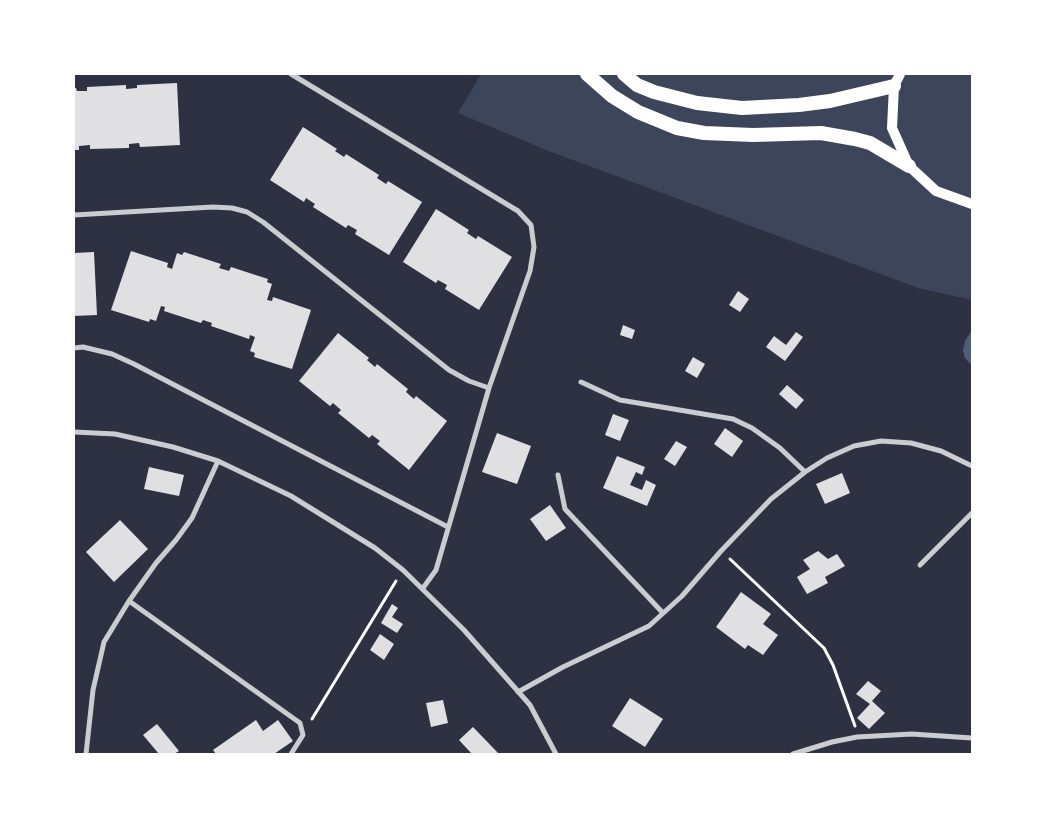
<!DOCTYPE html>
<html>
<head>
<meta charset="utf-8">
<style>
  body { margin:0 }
  #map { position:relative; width:1046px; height:828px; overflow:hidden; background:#2d3142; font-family:"Playfair Display",serif }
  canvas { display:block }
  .frame { position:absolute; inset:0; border:75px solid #fff; pointer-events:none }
</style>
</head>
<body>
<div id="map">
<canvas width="1046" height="828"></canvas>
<div class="frame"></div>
</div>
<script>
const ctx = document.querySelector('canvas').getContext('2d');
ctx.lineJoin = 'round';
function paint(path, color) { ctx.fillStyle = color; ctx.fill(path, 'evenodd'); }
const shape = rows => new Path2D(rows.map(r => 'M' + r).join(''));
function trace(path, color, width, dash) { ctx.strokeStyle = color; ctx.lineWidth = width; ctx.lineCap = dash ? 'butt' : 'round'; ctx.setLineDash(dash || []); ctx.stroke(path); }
paint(shape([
  [481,74,972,74,972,300,918,288,546,150,458,113]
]), '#3c4559');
paint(shape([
  [972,330,972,366,965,358,963,350,965,341]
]), '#4f5d75');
paint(shape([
  [177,83,180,145,140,147,139,143,129,144,129,148,90,149,90,145,79,146,79,150,74,150,74,88,76,88,77,91,87,91,87,87,126,85,126,89,137,88,137,85],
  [303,127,337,149,335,151,344,157,346,154,379,175,377,178,386,184,388,181,422,202,389,255,355,234,357,230,348,225,346,228,313,207,315,204,306,198,304,202,270,180],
  [436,209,469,230,467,233,476,239,478,236,512,257,479,310,445,289,447,285,438,280,436,283,403,262],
  [131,251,168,263,167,267,172,269,177,253,182,255,184,252,221,264,219,268,229,271,231,267,268,279,267,282,272,284,267,300,272,301,273,297,311,310,292,369,254,357,255,353,250,351,255,337,250,335,249,339,211,326,212,323,203,320,201,323,164,311,165,307,161,306,156,321,150,319,149,322,111,310],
  [94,252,97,315,74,316,74,253],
  [738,291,749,299,740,312,729,305],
  [623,325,635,330,632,339,620,335],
  [796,332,803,337,785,361,766,347,774,336,786,345],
  [338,333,369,358,367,360,375,367,377,364,408,389,406,392,414,399,416,396,447,421,409,470,377,444,380,441,372,435,369,438,338,413,341,410,333,403,330,406,299,381],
  [693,357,705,364,697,378,685,371],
  [787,385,804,400,796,409,779,394],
  [613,414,629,420,620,441,605,435],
  [725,428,743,441,732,457,714,444],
  [497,433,531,446,517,484,482,472],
  [676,441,687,447,675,466,664,459],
  [617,456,645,467,642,475,636,472,630,485,642,490,646,480,656,485,647,506,603,488],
  [149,467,184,475,179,496,144,489],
  [842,473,850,493,825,504,816,484],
  [550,505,566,528,546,541,530,519],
  [120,520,148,549,114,582,86,552],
  [818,551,828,559,837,554,845,566,825,577,828,583,807,594,797,577,810,569,803,560],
  [741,592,771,614,763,624,778,635,763,655,748,645,745,649,716,627],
  [392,604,398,608,392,617,403,624,397,633,381,623],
  [380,634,394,644,384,660,370,650],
  [868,681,881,691,872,701,885,713,869,729,857,718,870,704,856,694],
  [630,698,663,719,645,747,612,726],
  [443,700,448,723,431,727,426,703],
  [256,720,263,731,278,720,293,741,274,754,216,754,213,750],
  [157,724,179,751,174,754,159,754,143,735],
  [473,727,499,754,472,754,459,740]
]), '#e0e0e3');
trace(shape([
  [730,559,824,648,833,665,855,726],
  [312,719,396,581]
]), '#fff', 3);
trace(shape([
  [291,74,518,211,531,225,534,247,530,271,489,388,436,570,423,588],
  [74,215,213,207,232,208,247,212,263,222,449,370,469,381,489,388],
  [74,348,83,347,112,354,134,364,448,527],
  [581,382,620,400,733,419,752,428,780,448,805,472],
  [74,432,115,434,173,447,218,461,291,496,375,548,403,570,464,630,530,705,556,754],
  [558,475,565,509,663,613],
  [920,565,972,513],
  [129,601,300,723,303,735,291,754],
  [518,692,563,667,649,626,682,596,721,551,771,499,805,472,827,458,854,446,881,441,911,443,941,451,972,466],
  [86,754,93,690,104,642,129,601,156,563,176,540,192,518,218,461],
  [793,754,832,742,857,737,912,734,972,738]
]), '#caccd0', 5);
trace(shape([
  [900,74,894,86,892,128,909,166,936,191,972,204]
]), '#fff', 10);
trace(shape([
  [587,74,612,96,638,112,677,128,704,133,753,135,821,133,855,139,870,143,909,166],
  [624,74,637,85,654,92,697,103,742,108,799,105,830,101,894,86]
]), '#fff', 14);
</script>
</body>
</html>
